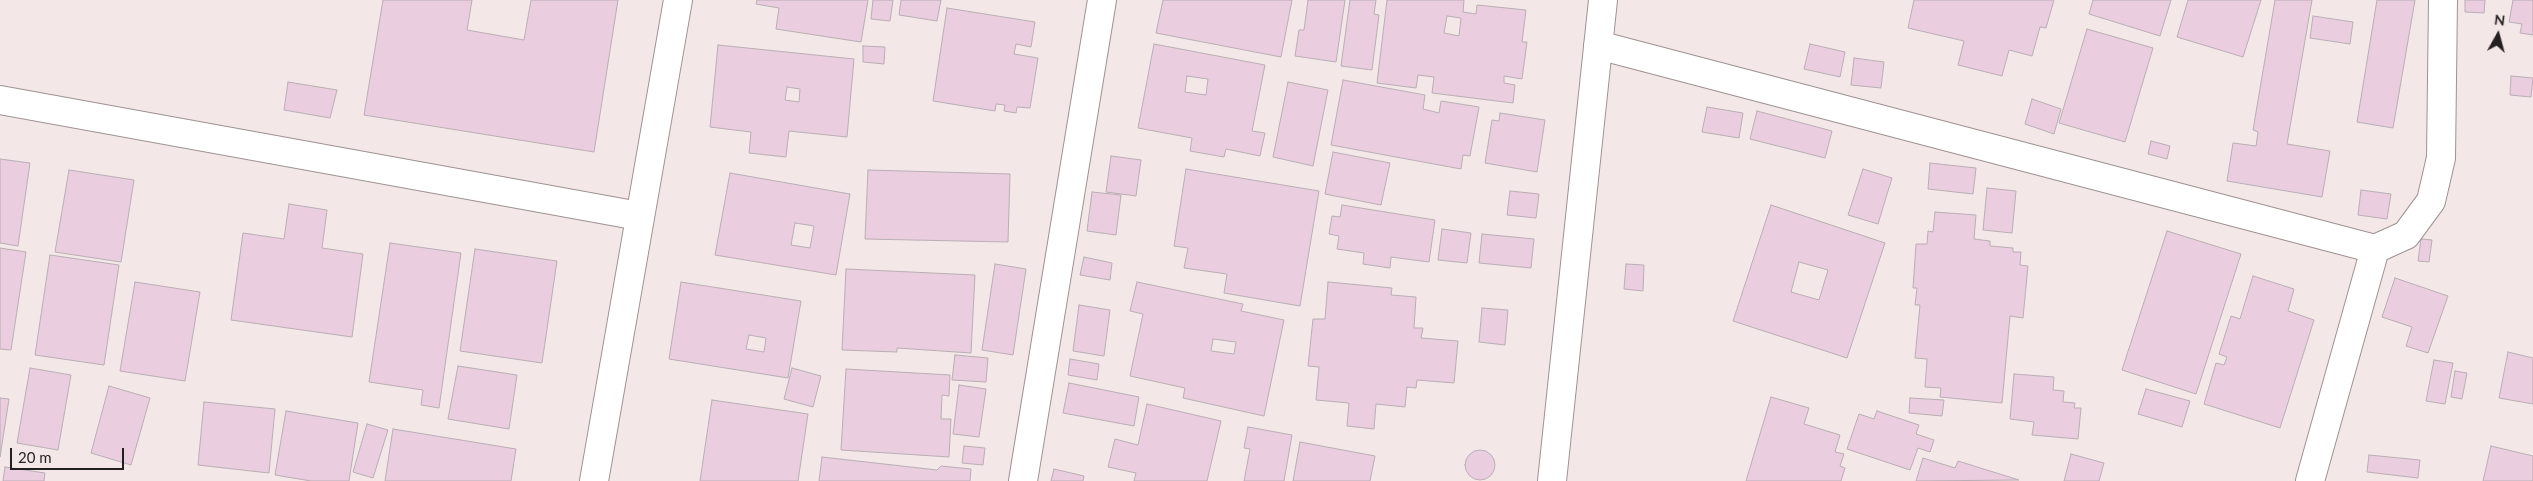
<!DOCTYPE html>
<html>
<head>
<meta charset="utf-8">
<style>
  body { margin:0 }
  #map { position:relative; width:2533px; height:481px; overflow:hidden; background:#f4e7e7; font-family:Lato,sans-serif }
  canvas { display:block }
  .north { position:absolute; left:2473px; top:10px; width:50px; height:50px; -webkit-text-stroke:4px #f4e7e7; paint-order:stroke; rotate:7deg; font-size:14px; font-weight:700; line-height:20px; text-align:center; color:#241f20 }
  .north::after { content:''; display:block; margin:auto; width:18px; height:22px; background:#241f20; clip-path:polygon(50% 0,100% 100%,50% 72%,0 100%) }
  .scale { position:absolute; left:10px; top:448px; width:114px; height:22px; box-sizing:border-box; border:2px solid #241f20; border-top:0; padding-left:6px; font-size:15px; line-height:18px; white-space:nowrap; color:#241f20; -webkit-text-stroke:4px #f4e7e7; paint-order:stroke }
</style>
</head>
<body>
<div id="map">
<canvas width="2533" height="481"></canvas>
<div class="north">N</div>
<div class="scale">20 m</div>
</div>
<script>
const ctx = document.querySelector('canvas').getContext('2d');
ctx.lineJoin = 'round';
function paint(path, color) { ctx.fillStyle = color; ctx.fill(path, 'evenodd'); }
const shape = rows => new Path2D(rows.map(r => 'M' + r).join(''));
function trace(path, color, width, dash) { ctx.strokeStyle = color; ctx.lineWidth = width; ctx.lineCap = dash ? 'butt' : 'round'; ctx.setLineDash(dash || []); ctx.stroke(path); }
const building = shape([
  [383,0,472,0,467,30,524,40,531,0,618,0,594,152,364,115,383,0],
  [757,0,868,0,861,42,776,29,779,8,756,4,757,0],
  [873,0,893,0,890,21,871,19,873,0],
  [901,0,941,0,937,21,899,15,901,0],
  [1163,0,1292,0,1281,57,1156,33,1163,0],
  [1308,0,1345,0,1336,62,1295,56,1299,30,1304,30,1308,0],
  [1350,0,1376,0,1374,14,1379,15,1372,70,1341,66,1350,0],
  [1387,0,1464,0,1463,12,1476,14,1477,5,1526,10,1522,42,1527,42,1522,79,1504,76,1504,83,1515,85,1513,103,1432,93,1434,77,1418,75,1416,88,1377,83,1387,0],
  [1447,16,1461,18,1459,36,1444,33,1447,16],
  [1914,0,2054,0,2046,28,2040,27,2032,56,2009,50,2002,76,1958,65,1964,41,1908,28,1914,0],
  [2093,0,2171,0,2160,36,2089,14,2093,0],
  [2188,0,2261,0,2243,57,2177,37,2188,0],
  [2275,0,2312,0,2287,144,2330,151,2322,197,2227,181,2233,143,2256,146,2258,132,2253,130,2275,0],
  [2377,0,2415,0,2393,128,2357,122,2377,0],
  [2465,0,2485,0,2484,13,2465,12,2465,0],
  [2513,0,2533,0,2533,35,2520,33,2522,24,2509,22,2513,0],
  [947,8,1035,22,1031,47,1016,44,1014,54,1038,58,1030,108,1017,107,1016,113,1004,111,1005,105,996,104,995,111,933,101,947,8],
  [2313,16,2353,22,2350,44,2310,38,2313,16],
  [2087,29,2153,48,2125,142,2059,123,2087,29],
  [1154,44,1265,65,1252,131,1265,133,1260,156,1226,149,1224,157,1190,151,1192,138,1138,128,1154,44],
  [1187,76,1208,79,1206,95,1185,92,1187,76],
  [1810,44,1845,52,1840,77,1804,69,1810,44],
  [718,45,854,59,847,137,789,131,786,157,749,153,751,132,710,127,718,45],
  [787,87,800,89,799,102,785,100,787,87],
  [863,46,885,47,884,64,863,62,863,46],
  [1854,58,1884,62,1881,88,1851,85,1854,58],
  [2511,76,2533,78,2531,97,2510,95,2511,76],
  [1343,80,1425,95,1423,109,1439,113,1441,101,1479,107,1470,156,1463,155,1461,169,1331,145,1343,80],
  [288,82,337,90,330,118,284,110,288,82],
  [1288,82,1328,90,1313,166,1273,157,1288,82],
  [2032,99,2061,109,2054,134,2025,124,2032,99],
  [1707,107,1743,113,1739,138,1702,132,1707,107],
  [1757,111,1832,131,1825,158,1750,139,1757,111],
  [1500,113,1545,120,1537,172,1485,163,1492,120,1499,121,1500,113],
  [2151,141,2170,146,2167,159,2148,154,2151,141],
  [1333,152,1390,163,1381,205,1325,194,1333,152],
  [1111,156,1141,160,1136,196,1106,192,1111,156],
  [0,159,30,163,18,246,0,243,0,159],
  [1930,163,1976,168,1973,194,1928,189,1930,163],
  [1186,169,1319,191,1300,306,1224,293,1227,274,1184,268,1188,248,1174,246,1186,169],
  [1863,169,1892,178,1878,224,1848,215,1863,169],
  [69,170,134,180,121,262,55,252,69,170],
  [868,170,1010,174,1008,242,865,239,868,170],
  [730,173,850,194,836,275,715,255,730,173],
  [795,223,814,226,810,248,791,245,795,223],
  [1987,188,2016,191,2012,233,1983,230,1987,188],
  [2361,190,2391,194,2387,219,2358,215,2361,190],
  [1510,191,1539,194,1536,218,1507,215,1510,191],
  [1092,192,1121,195,1116,235,1087,231,1092,192],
  [289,204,327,210,322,248,363,254,352,337,231,320,243,233,284,239,289,204],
  [1342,205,1435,220,1429,262,1391,257,1390,268,1363,264,1364,253,1337,249,1339,236,1329,234,1332,216,1340,217,1342,205],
  [1771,205,1885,243,1847,358,1733,321,1771,205],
  [1799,262,1828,270,1819,300,1791,292,1799,262],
  [1935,212,1976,215,1974,239,1990,241,1990,246,2013,248,2013,252,2021,252,2020,265,2028,266,2023,318,2010,316,2002,403,1940,397,1941,388,1925,387,1927,359,1915,358,1920,305,1915,305,1917,288,1913,288,1916,244,1927,244,1928,231,1933,232,1935,212],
  [1442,229,1471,233,1467,263,1438,260,1442,229],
  [2167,231,2241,254,2196,394,2122,370,2167,231],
  [1482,234,1534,239,1531,268,1479,263,1482,234],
  [2421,239,2432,240,2429,262,2418,261,2421,239],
  [390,243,461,253,439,408,421,405,423,390,369,382,390,243],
  [0,248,26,252,11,350,0,349,0,248],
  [475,249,557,261,542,363,460,351,475,249],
  [50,255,119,265,104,365,35,355,50,255],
  [1084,257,1112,263,1110,280,1080,275,1084,257],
  [995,264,1026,269,1013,355,982,350,995,264],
  [1626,264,1644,265,1643,291,1624,289,1626,264],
  [846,269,975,275,971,353,897,348,897,352,842,350,846,269],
  [2253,276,2294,289,2288,311,2314,320,2280,428,2204,404,2216,363,2224,365,2227,357,2219,354,2231,316,2240,319,2253,276],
  [2395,278,2448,296,2428,353,2406,346,2412,327,2382,317,2395,278],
  [135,282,200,292,185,381,120,371,135,282],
  [681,282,801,301,788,378,669,359,681,282],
  [749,335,766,338,764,352,746,349,749,335],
  [1137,282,1243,304,1241,311,1284,320,1264,416,1183,398,1185,388,1130,376,1143,314,1130,311,1137,282],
  [1213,339,1236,342,1234,354,1211,351,1213,339],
  [1328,282,1392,288,1391,295,1416,297,1414,328,1423,328,1421,338,1458,341,1454,383,1417,380,1416,388,1407,387,1405,407,1376,404,1374,429,1347,426,1349,403,1316,400,1319,367,1308,366,1313,319,1325,319,1328,282],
  [1079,305,1110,310,1104,356,1073,351,1079,305],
  [1482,308,1508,310,1505,345,1479,342,1482,308],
  [2508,352,2533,358,2533,404,2499,398,2508,352],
  [955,355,988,358,986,382,952,380,955,355],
  [1070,359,1099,364,1097,380,1068,375,1070,359],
  [2434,360,2453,363,2445,404,2426,401,2434,360],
  [458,366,517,375,509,429,448,419,458,366],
  [30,368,71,375,58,450,17,443,30,368],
  [792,368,821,376,813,407,784,399,792,368],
  [846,369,950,375,949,396,942,395,941,419,951,419,949,457,841,450,846,369],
  [2455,371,2467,373,2462,399,2451,397,2455,371],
  [2014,374,2054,377,2053,390,2064,391,2063,402,2075,403,2074,408,2081,408,2078,439,2032,435,2034,422,2010,419,2014,374],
  [1069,383,1139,397,1134,426,1063,413,1069,383],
  [959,385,986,389,979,437,953,434,959,385],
  [109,386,150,398,131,465,91,453,109,386],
  [2146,389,2190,401,2182,427,2138,414,2146,389],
  [1771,397,1809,408,1804,424,1840,435,1835,452,1844,454,1840,466,1845,468,1841,481,1746,481,1771,397],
  [0,398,9,399,0,457,0,398],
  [1910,398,1944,400,1942,416,1909,413,1910,398],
  [712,400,808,414,798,481,700,481,712,400],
  [204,402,275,409,269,473,198,465,204,402],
  [1147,404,1221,421,1207,481,1134,481,1136,473,1108,467,1115,439,1138,445,1147,404],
  [286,411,358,423,349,481,311,481,275,475,286,411],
  [1877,411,1919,425,1916,434,1934,440,1930,452,1918,448,1910,470,1847,449,1859,414,1874,419,1877,411],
  [367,424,388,430,373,478,353,472,367,424],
  [1248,427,1292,435,1284,481,1244,481,1250,449,1244,448,1248,427],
  [393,429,516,449,511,481,385,481,393,429],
  [1300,442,1375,456,1370,481,1293,481,1300,442],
  [964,446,985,448,983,465,962,463,964,446],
  [2491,446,2533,456,2533,481,2483,481,2491,446],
  '1465 465a15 15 0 1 1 30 0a15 15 0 1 1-30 0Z',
  [2071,454,2104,463,2099,481,2064,481,2071,454],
  [2369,455,2420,460,2418,478,2367,472,2369,455],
  [822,457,937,470,941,466,971,469,970,481,819,481,822,457],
  [1923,458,1955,468,1958,461,2019,480,1916,481,1923,458],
  [5,467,45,473,44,481,3,481,5,467],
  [1054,469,1084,476,1083,481,1051,481,1054,469]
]);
paint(building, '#eacddf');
trace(building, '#b8aeb4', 1);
const street = shape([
  [1598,45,2375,249,2406,235,2431,201,2441,158,2443,0],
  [0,100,639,216],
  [594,481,678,0],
  [1023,481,1102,0],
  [1552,481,1603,0],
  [2310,481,2375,249]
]);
trace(street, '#9e9292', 30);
trace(street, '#fff', 28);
</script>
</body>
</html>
